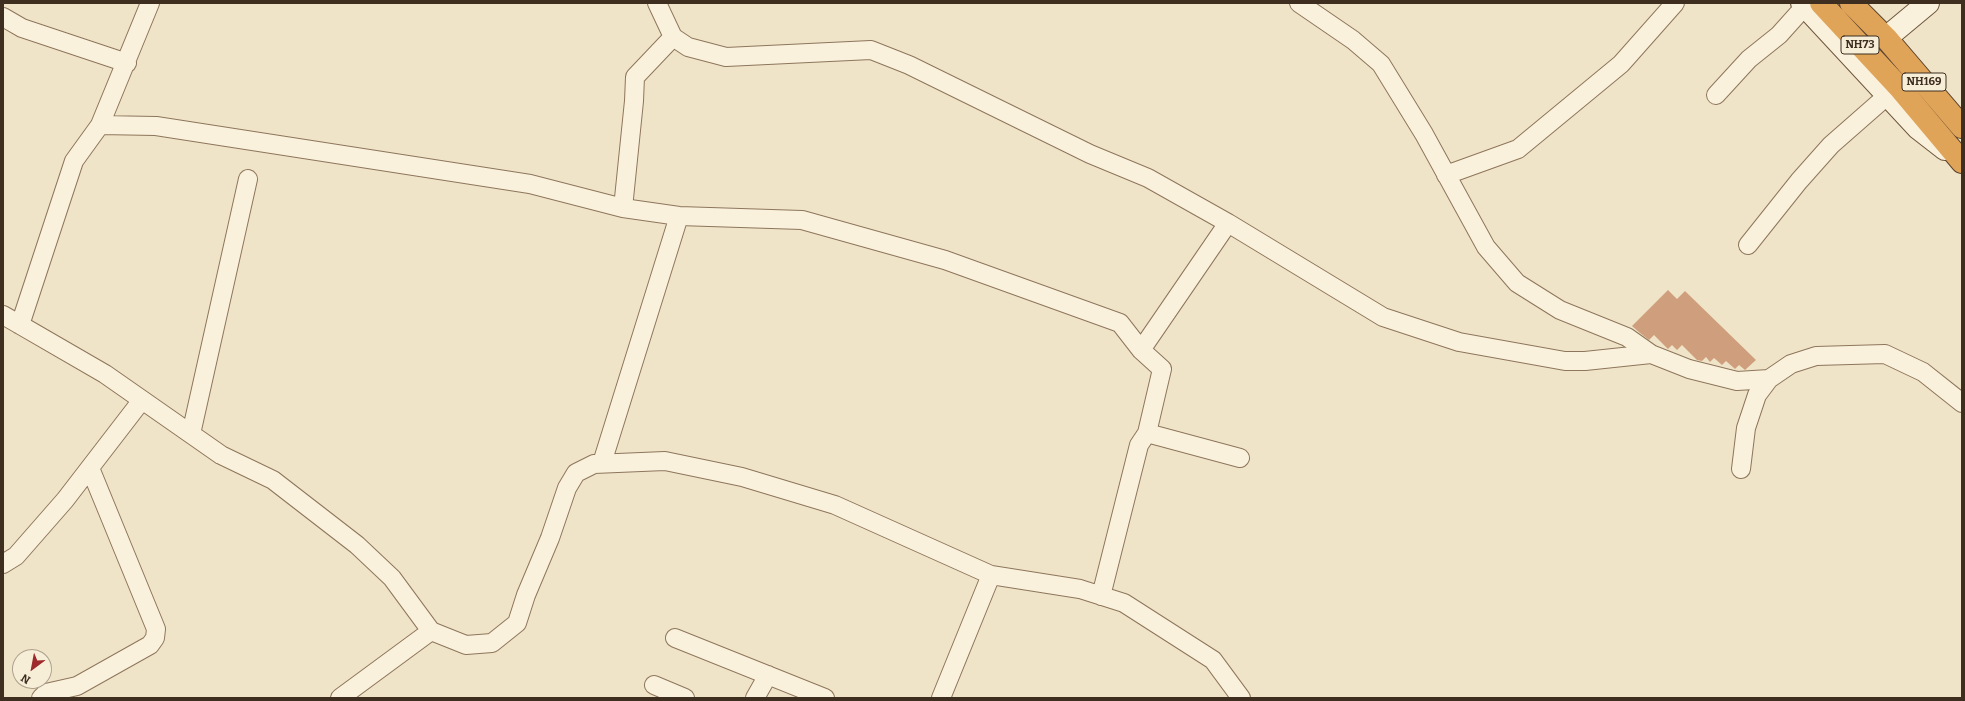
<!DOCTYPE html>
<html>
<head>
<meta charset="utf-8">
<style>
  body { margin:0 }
  #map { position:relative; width:1965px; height:701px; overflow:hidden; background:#f0e4c8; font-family:Bitter,serif }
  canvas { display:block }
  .frame { position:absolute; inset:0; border:4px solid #3d2e20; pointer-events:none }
  .north { position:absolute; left:12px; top:649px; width:40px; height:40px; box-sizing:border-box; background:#f7eed8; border:1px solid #ada18e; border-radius:50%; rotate:212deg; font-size:11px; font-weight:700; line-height:16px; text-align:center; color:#3d2e20 }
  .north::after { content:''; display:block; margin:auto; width:14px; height:18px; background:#9e2a2b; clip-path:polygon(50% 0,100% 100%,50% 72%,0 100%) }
</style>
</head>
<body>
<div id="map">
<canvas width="1965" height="701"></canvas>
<div class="frame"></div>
<div class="north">N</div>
</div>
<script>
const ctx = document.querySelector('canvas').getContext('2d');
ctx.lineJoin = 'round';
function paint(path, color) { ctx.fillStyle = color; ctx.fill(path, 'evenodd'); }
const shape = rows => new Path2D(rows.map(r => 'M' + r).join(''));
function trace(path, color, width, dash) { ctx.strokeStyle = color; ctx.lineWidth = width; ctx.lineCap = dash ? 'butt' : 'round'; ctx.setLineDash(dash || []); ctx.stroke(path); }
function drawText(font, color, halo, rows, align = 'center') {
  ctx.font = font + ' Bitter,serif'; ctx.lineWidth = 3.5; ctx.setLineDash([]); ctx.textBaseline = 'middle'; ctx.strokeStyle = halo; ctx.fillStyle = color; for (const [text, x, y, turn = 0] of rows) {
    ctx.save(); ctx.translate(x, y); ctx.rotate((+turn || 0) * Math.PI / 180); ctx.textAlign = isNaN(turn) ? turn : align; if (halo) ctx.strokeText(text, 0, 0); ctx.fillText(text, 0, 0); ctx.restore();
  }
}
paint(shape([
  [1668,290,1677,299,1685,291,1756,360,1745,370,1739,365,1735,369,1726,361,1722,365,1714,358,1710,362,1706,357,1702,361,1697,360,1682,345,1677,350,1672,345,1668,349,1654,335,1649,340,1640,333,1632,326]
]), '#cf9f7d');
const street = shape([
  [657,3,673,37,688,47,726,57,871,50,909,65,1090,154,1148,178,1228,223,1383,317,1459,342,1565,361,1585,361,1651,354],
  [1299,3,1353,40,1381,64,1424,134,1486,247,1517,283,1560,310,1627,337,1651,354,1689,369,1737,381,1769,379],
  [3,17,22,28,127,63],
  [1716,95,1749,59,1779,35,1805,6],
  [100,125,156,126,530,184,623,208,679,216,802,220,945,260,1120,323,1141,350,1162,369,1147,433,1139,445,1101,596],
  [1446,175,1518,149,1621,64,1675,3],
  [623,208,634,101,635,77,673,37],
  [1748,245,1799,181,1831,145,1888,95],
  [3,315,105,374,221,455,273,480,357,545,392,578,431,631,466,645,492,643,517,623,526,595,550,538,567,488,576,473,594,464,665,461,742,477,835,505,991,575,1080,589,1124,603,1213,660,1241,698],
  [20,325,74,161,100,125,150,3],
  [1141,350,1228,223],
  [1147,433,1240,458],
  [191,434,248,179],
  [602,463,679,216],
  [1741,469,1746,428,1757,395,1769,379,1791,364,1816,356,1885,354,1923,372,1962,403],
  [3,564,16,556,65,500,142,400],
  [675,638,825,698],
  [654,685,685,698],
  [41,698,46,693,77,686,150,645,155,638,156,629,90,468],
  [340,698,431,631],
  [755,698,768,675],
  [941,698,991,575]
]);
const secondary = shape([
  [1802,3,1918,128,1945,149],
  [1886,38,1928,3]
]);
const highway = shape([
  [1821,3,1899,87,1962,162],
  [1851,3,1886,38,1962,127]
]);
trace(street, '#8d765c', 20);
trace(secondary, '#6f573f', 24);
trace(highway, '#5b4430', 24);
trace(street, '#faf1dc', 18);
trace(secondary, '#faf1dc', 22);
trace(highway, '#e0a458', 22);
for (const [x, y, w] of [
  [1860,45,38],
  [1924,82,44]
]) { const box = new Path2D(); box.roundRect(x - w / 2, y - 9, w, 18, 3); ctx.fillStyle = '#f7eed8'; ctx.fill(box); trace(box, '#3d2e20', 1); }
drawText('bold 11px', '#3d2e20', null, [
  ["NH73",1860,45],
  ["NH169",1924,82]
]);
</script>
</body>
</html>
